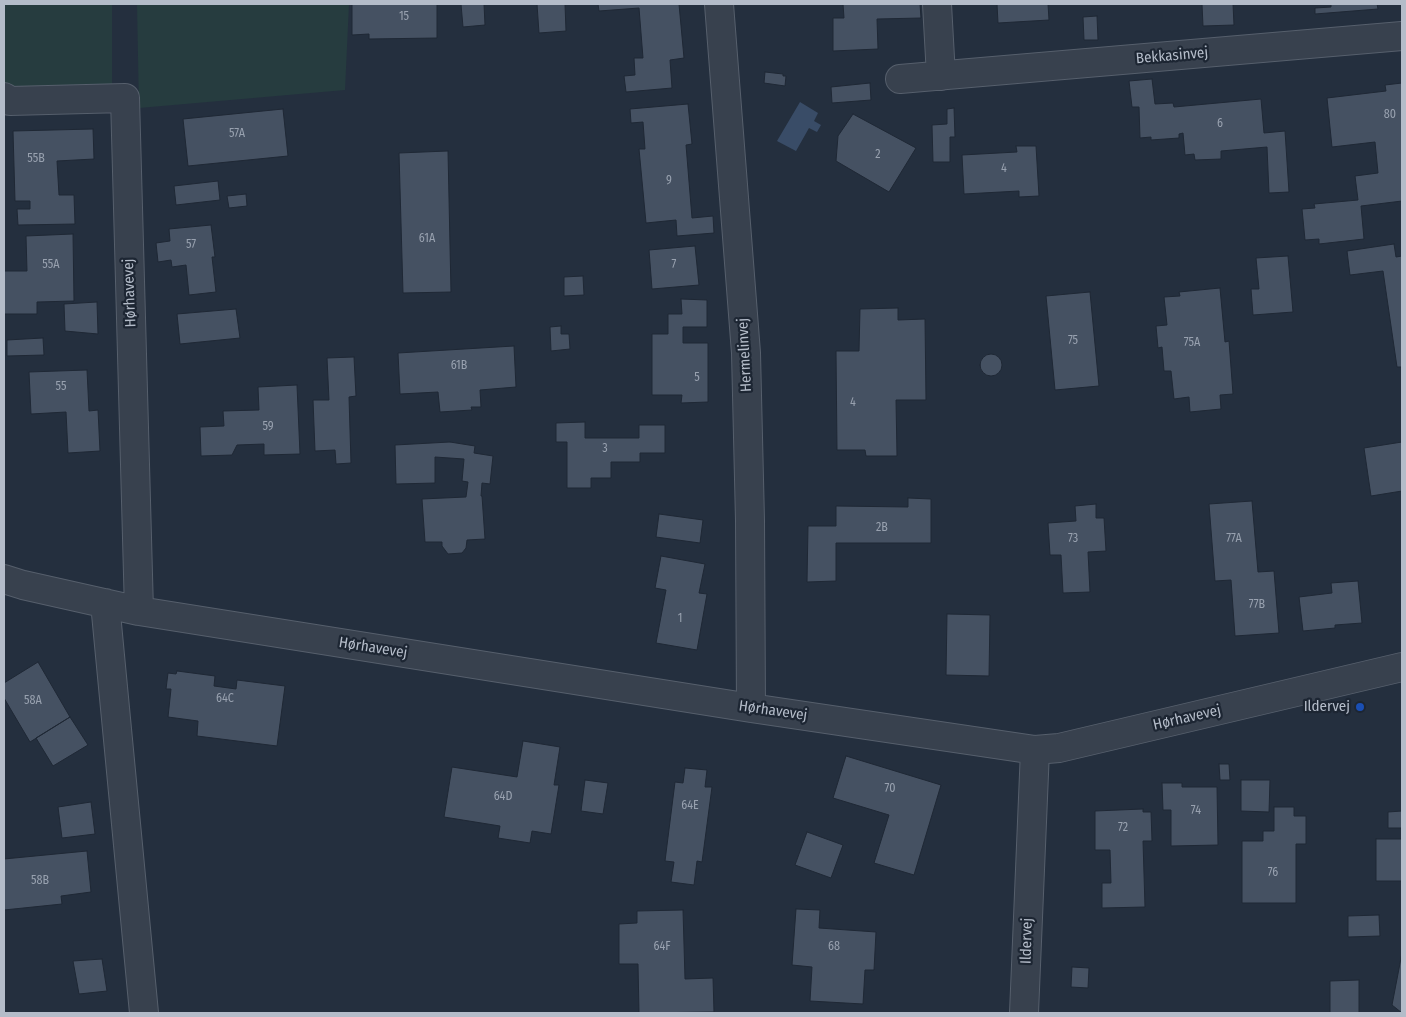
<!DOCTYPE html>
<html>
<head>
<meta charset="utf-8">
<style>
  body { margin:0 }
  #map { position:relative; width:1406px; height:1017px; overflow:hidden; background:#242f3e; font-family:"Fira Sans Condensed",sans-serif }
  canvas { display:block }
  .frame { position:absolute; inset:0; border:5px solid #b4bcc9; pointer-events:none }
</style>
</head>
<body>
<div id="map">
<canvas width="1406" height="1017"></canvas>
<div class="frame"></div>
</div>
<script>
const ctx = document.querySelector('canvas').getContext('2d');
ctx.lineJoin = 'round';
function paint(path, color) { ctx.fillStyle = color; ctx.fill(path, 'evenodd'); }
const shape = rows => new Path2D(rows.map(r => 'M' + r).join(''));
function trace(path, color, width, dash) { ctx.strokeStyle = color; ctx.lineWidth = width; ctx.lineCap = dash ? 'butt' : 'round'; ctx.setLineDash(dash || []); ctx.stroke(path); }
function drawText(font, color, halo, rows, align = 'center') {
  ctx.font = font + ' "Fira Sans Condensed",sans-serif'; ctx.lineWidth = 4.5; ctx.setLineDash([]); ctx.textBaseline = 'middle'; ctx.strokeStyle = halo; ctx.fillStyle = color; for (const [text, x, y, turn = 0] of rows) {
    ctx.save(); ctx.translate(x, y); ctx.rotate((+turn || 0) * Math.PI / 180); ctx.textAlign = isNaN(turn) ? turn : align; if (halo) ctx.strokeText(text, 0, 0); ctx.fillText(text, 0, 0); ctx.restore();
  }
}
paint(shape([
  [4,4,112,4,112,92,13,89,4,84],
  [137,4,349,4,345,90,139,108]
]), '#263c3f');
paint(shape([
  [800,102,818,113,814,121,821,125,817,132,809,128,796,151,777,141]
]), '#394c67');
const building = shape([
  [352,4,437,4,437,38,369,39,369,34,352,35,352,4],
  [461,4,484,4,485,25,463,27,461,4],
  [537,4,565,4,566,31,539,33,537,4],
  [598,4,679,4,684,58,670,60,672,88,626,92,624,76,635,75,634,58,643,58,639,8,599,11,598,4],
  [843,4,920,4,921,18,877,19,878,49,833,51,833,18,844,18,843,4],
  [997,4,1048,4,1049,20,998,23,997,4],
  [1202,4,1233,4,1234,25,1203,26,1202,4],
  [1331,4,1377,4,1378,9,1315,14,1315,8,1331,7,1331,4],
  [1097,16,1098,40,1084,40,1083,17,1097,16],
  [765,72,783,74,783,76,786,76,785,86,764,83,765,72],
  [1152,79,1155,104,1173,103,1174,107,1261,99,1264,133,1285,131,1289,192,1269,193,1267,147,1221,151,1221,159,1195,160,1194,154,1185,155,1183,133,1179,134,1179,138,1151,140,1151,137,1140,138,1139,107,1132,107,1129,81,1152,79],
  [870,83,871,100,832,103,831,87,870,83],
  [1402,83,1402,201,1361,206,1364,239,1319,244,1319,239,1305,240,1302,209,1315,208,1314,204,1358,200,1355,176,1378,173,1375,142,1332,147,1327,98,1386,91,1385,85,1402,83],
  [688,104,692,144,686,145,692,218,713,216,714,233,677,236,676,220,646,223,639,149,645,149,643,122,631,123,630,109,688,104],
  [954,108,955,137,950,137,950,162,933,162,932,125,947,124,947,109,954,108],
  [283,109,288,156,188,166,183,119,283,109],
  [853,114,916,148,889,192,836,161,838,136,853,114],
  [93,129,94,159,57,161,59,195,74,195,75,224,18,225,17,209,30,209,30,201,15,201,13,131,93,129],
  [1016,146,1036,146,1039,196,1019,197,1019,191,964,194,962,155,1017,152,1016,146],
  [448,151,451,292,403,293,399,153,448,151],
  [218,181,220,200,176,205,174,186,218,181],
  [246,194,247,206,229,208,227,196,246,194],
  [211,225,215,257,212,257,216,292,189,295,186,265,172,267,171,260,158,262,156,243,170,241,169,229,211,225],
  [73,234,74,301,37,302,37,314,4,314,4,271,27,271,26,236,73,234],
  [1394,244,1396,257,1402,256,1402,367,1397,367,1383,271,1350,275,1347,251,1394,244],
  [695,246,699,285,652,289,649,250,695,246],
  [1288,256,1293,312,1253,315,1251,289,1259,289,1256,258,1288,256],
  [583,276,584,295,564,296,564,277,583,276],
  [1220,288,1225,342,1229,341,1233,394,1220,395,1221,409,1190,412,1189,397,1174,399,1171,371,1164,371,1162,347,1158,348,1156,326,1167,325,1164,297,1180,296,1179,292,1220,288],
  [1090,292,1099,386,1055,390,1046,296,1090,292],
  [681,299,707,300,707,327,683,327,683,343,708,343,708,402,681,403,682,395,652,395,652,334,668,334,668,314,682,314,681,299],
  [97,302,98,334,65,331,64,304,97,302],
  [898,308,898,320,925,319,926,400,896,400,897,456,866,456,865,450,837,450,836,351,859,351,860,309,898,308],
  [236,309,240,338,180,344,177,314,236,309],
  [561,326,561,334,569,334,570,349,551,351,550,327,561,326],
  [43,338,44,355,7,356,7,340,43,338],
  [514,346,516,387,480,390,481,407,471,407,472,410,440,412,438,392,400,394,398,353,514,346],
  '980 365a11 11 0 1 1 22 0a11 11 0 1 1-22 0Z',
  [354,357,356,396,349,397,351,463,336,464,335,450,315,451,313,400,329,400,327,358,354,357],
  [87,370,89,411,98,410,100,451,68,453,66,412,31,414,29,372,87,370],
  [297,385,300,454,264,455,264,444,237,445,232,455,201,456,200,427,224,426,223,411,259,410,258,387,297,385],
  [585,422,585,438,639,438,639,425,665,425,665,453,640,453,640,462,611,462,611,478,591,478,591,488,567,488,567,442,556,442,556,423,585,422],
  [450,442,475,446,474,453,493,456,490,484,482,483,481,496,482,496,485,539,467,540,466,548,462,553,448,554,442,546,442,542,425,542,422,499,466,497,468,482,462,481,464,459,435,457,435,483,396,484,395,445,450,442],
  [1402,442,1402,491,1371,496,1364,448,1402,442],
  [908,498,931,499,931,543,836,543,836,581,807,582,808,526,836,526,836,506,908,507,908,498],
  [1252,501,1258,572,1274,571,1279,633,1235,636,1231,580,1215,581,1209,504,1252,501],
  [1096,504,1096,518,1104,518,1106,551,1088,552,1090,592,1063,593,1061,555,1050,555,1048,523,1076,521,1075,506,1096,504],
  [659,514,703,520,700,543,656,537,659,514],
  [661,556,705,564,699,593,707,594,697,650,656,643,666,590,655,588,661,556],
  [1358,581,1362,623,1335,625,1335,628,1303,631,1299,597,1332,593,1331,583,1358,581],
  [947,614,990,615,989,676,946,675,947,614],
  [38,662,70,717,30,742,4,698,4,683,38,662],
  [177,671,215,676,214,686,236,689,237,680,285,686,277,746,197,736,198,721,168,717,171,689,166,689,168,673,176,674,177,671],
  [70,717,88,745,53,766,36,738,70,717],
  [523,741,560,747,554,785,559,785,551,834,532,831,530,843,498,838,500,826,444,817,452,767,517,777,523,741],
  [846,756,941,785,914,875,874,863,889,815,833,798,846,756],
  [1219,764,1229,764,1230,780,1220,780,1219,764],
  [685,768,707,770,705,787,712,787,702,862,697,861,694,885,671,882,674,862,665,861,675,782,683,783,685,768],
  [585,780,608,783,603,814,581,811,585,780],
  [1241,780,1270,780,1269,812,1241,811,1241,780],
  [1162,783,1182,783,1182,787,1217,787,1218,845,1171,846,1171,810,1163,810,1162,783],
  [91,802,95,834,62,838,58,807,91,802],
  [1274,807,1294,807,1294,816,1306,816,1306,844,1296,844,1296,903,1242,903,1242,841,1263,841,1263,831,1274,831,1274,807],
  [1143,809,1143,812,1151,812,1152,841,1143,841,1145,907,1102,908,1102,883,1111,883,1110,850,1095,850,1095,811,1143,809],
  [1402,811,1402,828,1388,828,1388,812,1402,811],
  [807,832,843,845,831,878,795,865,807,832],
  [1376,839,1402,839,1402,881,1376,881,1376,839],
  [87,851,91,892,61,896,62,904,4,910,4,859,87,851],
  [796,909,820,910,819,928,876,932,874,970,865,970,863,1004,810,1001,812,967,792,965,796,909],
  [683,910,685,979,713,978,714,1012,639,1013,638,964,619,964,619,924,637,923,637,911,683,910],
  [1379,915,1380,936,1348,937,1348,916,1379,915],
  [1402,953,1402,1013,1392,1005,1402,953],
  [102,959,107,991,79,994,73,961,102,959],
  [1072,967,1089,968,1088,988,1071,987,1072,967],
  [1359,980,1359,1013,1330,1013,1330,981,1359,980]
]);
paint(building, '#455162');
trace(building, '#1f2835', 1);
const minor = shape([
  [719,4,746,353,750,521,751,708],
  [937,4,941,76],
  [900,79,1402,36],
  [4,97,10,101,125,98,139,611],
  [4,579,23,585,139,611,751,708,1035,750,1059,748,1402,667],
  [105,603,144,1013],
  [1024,1013,1035,750]
]);
trace(minor, '#565f6c', 30);
trace(minor, '#38414e', 28);
for (const [x, y, r, color] of [
  [1360,707,5,"#1a4fb4"]
]) { const dot = new Path2D(); dot.arc(x, y, r, 0, 2 * Math.PI); ctx.fillStyle = color; ctx.fill(dot); trace(dot, '#1d2633', 2); }
drawText('12px', '#98a1af', null, [
  ["15",404,17],
  ["80",1390,115],
  ["6",1220,124],
  ["57A",237,134],
  ["2",878,155],
  ["55B",36,159],
  ["4",1004,169],
  ["9",669,181],
  ["61A",427,239],
  ["57",191,245],
  ["55A",51,265],
  ["7",674,265],
  ["75",1073,341],
  ["75A",1192,343],
  ["61B",459,366],
  ["5",697,378],
  ["55",61,387],
  ["4",853,403],
  ["59",268,427],
  ["3",605,449],
  ["2B",882,528],
  ["73",1073,539],
  ["77A",1234,539],
  ["77B",1257,605],
  ["1",680,619],
  ["64C",225,699],
  ["58A",33,701],
  ["70",890,789],
  ["64D",503,797],
  ["64E",690,806],
  ["74",1196,811],
  ["72",1123,828],
  ["76",1273,873],
  ["58B",40,881],
  ["64F",662,947],
  ["68",834,947]
]);
drawText('15px', '#b4bcc9', '#1d2633', [
  ["Bekkasinvej",1172,56,-5],
  ["Hørhavevej",130,293,-92],
  ["Hermelinvej",745,355,-93],
  ["Hørhavevej",373,648,9],
  ["Hørhavevej",773,711,8],
  ["Hørhavevej",1187,718,-13],
  ["Ildervej",1027,941,-88]
]);
drawText('15px', '#b4bcc9', '#1d2633', [
  ["Ildervej",1350,707]
], 'right');
</script>
</body>
</html>
